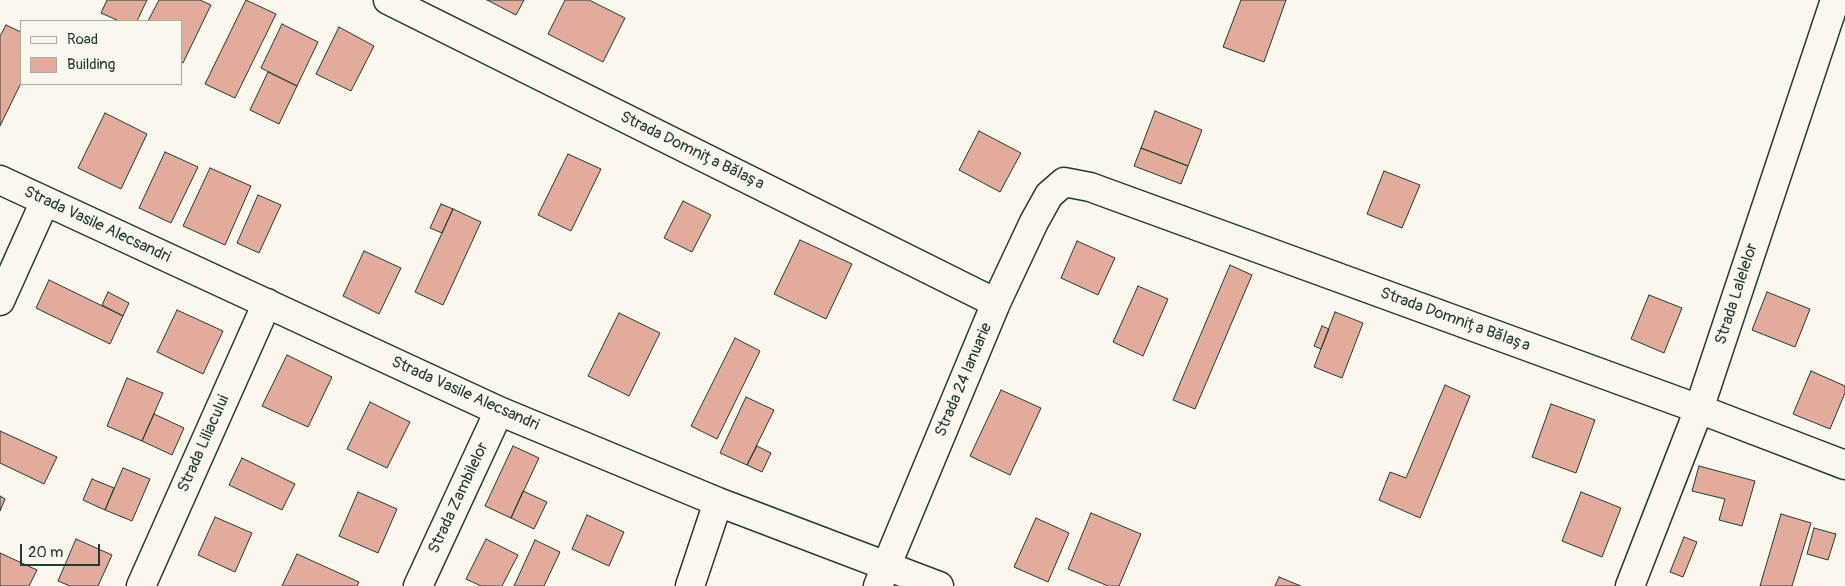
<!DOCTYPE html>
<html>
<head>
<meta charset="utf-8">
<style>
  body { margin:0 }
  #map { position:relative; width:1845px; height:586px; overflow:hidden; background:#fbf7ec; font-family:Pangolin,sans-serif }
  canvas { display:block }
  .legend { position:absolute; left:20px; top:20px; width:162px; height:65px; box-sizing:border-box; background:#fbf7ec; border:1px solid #a3ada2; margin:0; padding:6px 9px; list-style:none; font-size:15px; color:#1f3d34 }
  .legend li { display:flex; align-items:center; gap:10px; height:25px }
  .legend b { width:25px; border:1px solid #a3ada2 }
  .scale { position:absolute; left:20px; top:544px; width:80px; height:22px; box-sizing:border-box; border:2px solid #1f3d34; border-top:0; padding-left:6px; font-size:15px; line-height:18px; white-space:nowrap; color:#1f3d34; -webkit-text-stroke:4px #fbf7ec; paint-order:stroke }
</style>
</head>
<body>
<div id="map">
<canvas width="1845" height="586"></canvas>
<ul class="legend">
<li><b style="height:6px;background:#fbf7ec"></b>Road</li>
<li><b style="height:14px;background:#e3ab9b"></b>Building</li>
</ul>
<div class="scale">20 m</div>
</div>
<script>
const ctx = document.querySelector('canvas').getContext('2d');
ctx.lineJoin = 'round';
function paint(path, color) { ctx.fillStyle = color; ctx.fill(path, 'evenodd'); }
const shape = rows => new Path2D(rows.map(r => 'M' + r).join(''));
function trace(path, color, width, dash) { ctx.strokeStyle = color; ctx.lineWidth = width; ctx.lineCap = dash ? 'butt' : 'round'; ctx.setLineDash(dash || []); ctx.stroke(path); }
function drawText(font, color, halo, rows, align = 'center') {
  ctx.font = font + ' Pangolin,sans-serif'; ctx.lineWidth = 4; ctx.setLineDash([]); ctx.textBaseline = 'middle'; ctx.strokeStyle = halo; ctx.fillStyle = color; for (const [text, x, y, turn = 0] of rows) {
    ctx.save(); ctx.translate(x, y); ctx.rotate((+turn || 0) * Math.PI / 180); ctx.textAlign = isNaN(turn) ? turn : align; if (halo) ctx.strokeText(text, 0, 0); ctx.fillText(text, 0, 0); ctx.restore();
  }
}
const building = shape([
  [107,0,147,0,137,21,119,21,101,13,107,0],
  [159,0,200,0,211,5,183,63,181,62,181,21,148,21,159,0],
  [246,0,276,14,235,98,205,84,246,0],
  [487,0,524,0,516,15,487,0],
  [565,0,589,0,625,18,603,62,548,34,565,0],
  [1241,0,1286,0,1264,62,1223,47,1241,0],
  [282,24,318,42,297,86,261,68,282,24],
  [6,25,21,32,21,83,0,126,0,36,6,25],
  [339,27,374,46,351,91,316,74,339,27],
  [268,72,297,86,279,124,250,110,268,72],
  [1155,111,1202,130,1188,166,1141,148,1155,111],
  [105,113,147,134,121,189,78,168,105,113],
  [979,131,1021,153,1000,192,959,170,979,131],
  [1141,148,1188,166,1181,184,1134,166,1141,148],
  [165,152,198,167,171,223,139,208,165,152],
  [568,154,601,169,571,231,538,215,568,154],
  [210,168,251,186,225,245,183,226,210,168],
  [1384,171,1420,185,1402,228,1367,214,1384,171],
  [258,195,281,205,259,253,237,243,258,195],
  [683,201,711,215,692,252,664,238,683,201],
  [441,204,453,209,442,233,430,228,441,204],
  [453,209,481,222,443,305,415,292,453,209],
  [800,240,852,264,826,319,774,294,800,240],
  [1077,241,1115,258,1098,295,1061,278,1077,241],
  [364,251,401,268,379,314,343,296,364,251],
  [1230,265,1252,275,1195,409,1173,400,1230,265],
  [49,280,123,316,110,344,36,308,49,280],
  [1138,286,1168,299,1143,356,1113,342,1138,286],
  [108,292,129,303,123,316,102,305,108,292],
  [1767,292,1810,309,1795,347,1752,330,1767,292],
  [1649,295,1682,308,1664,353,1631,339,1649,295],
  [177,310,223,331,203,374,157,352,177,310],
  [1335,312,1363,323,1342,378,1314,367,1335,312],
  [619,313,660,333,629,396,588,376,619,313],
  [1322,326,1329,329,1321,349,1314,346,1322,326],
  [735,338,760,351,717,439,691,426,735,338],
  [287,355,332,377,308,427,262,406,287,355],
  [1811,371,1845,386,1845,393,1830,429,1793,414,1811,371],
  [127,378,163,393,142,441,107,426,127,378],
  [1445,385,1470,396,1420,518,1379,500,1390,472,1406,478,1445,385],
  [1001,390,1041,408,1010,475,970,456,1001,390],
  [746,397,774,410,747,465,720,453,746,397],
  [370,402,410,422,387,468,347,449,370,402],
  [1551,404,1595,420,1576,473,1532,457,1551,404],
  [154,414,184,428,172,455,142,441,154,414],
  [0,431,57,457,44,484,0,463,0,431],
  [513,446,539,458,511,518,485,506,513,446],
  [757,446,771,453,762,472,747,465,757,446],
  [242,458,295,484,282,510,229,485,242,458],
  [1699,466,1755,481,1742,526,1719,520,1725,499,1692,491,1699,466],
  [123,468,150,479,132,521,105,510,123,468],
  [92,479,114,488,105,510,83,500,92,479],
  [523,491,547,502,534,529,511,518,523,491],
  [358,492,397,509,378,553,339,536,358,492],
  [1581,492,1621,508,1602,557,1562,541,1581,492],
  [0,496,5,499,0,511,0,496],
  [1091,513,1141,534,1119,586,1108,586,1068,569,1091,513],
  [1781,514,1811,523,1792,586,1760,586,1781,514],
  [587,515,624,532,609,566,572,549,587,515],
  [215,517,252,533,235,572,198,555,215,517],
  [1036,518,1069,533,1048,582,1014,567,1036,518],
  [1814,528,1836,534,1828,560,1807,554,1814,528],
  [1684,537,1697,542,1683,577,1670,572,1684,537],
  [76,539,112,555,98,586,70,586,58,581,76,539],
  [486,539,518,555,502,586,481,586,466,579,486,539],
  [535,540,560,552,544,586,514,586,535,540],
  [0,553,37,570,29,586,0,586,0,553],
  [297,554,359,582,357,586,282,586,297,554],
  [1279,577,1301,586,1275,586,1279,577]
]);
paint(building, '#e3ab9b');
trace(building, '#1f3d34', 1);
const minor = shape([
  [388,0,996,303],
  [0,180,499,411,718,502,939,586],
  [0,301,45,201],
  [141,586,267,303],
  [418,586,499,411],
  [690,586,718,502],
  [878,586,996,303,1034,222,1049,195,1064,182,1090,187,1699,409,1845,465],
  [1630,586,1699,409,1835,0]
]);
trace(minor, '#1f3d34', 31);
trace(minor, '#fbf7ec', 28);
drawText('16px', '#1f3d34', '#fbf7ec', [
  ["Strada Domnița Bălașa",692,151,26],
  ["Strada Vasile Alecsandri",97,225,25],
  ["Strada Lalelelor",1737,294,-72],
  ["Strada Domnița Bălașa",1455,320,20],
  ["Strada 24 Ianuarie",964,380,-67],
  ["Strada Vasile Alecsandri",465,394,24],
  ["Strada Liliacului",204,444,-66],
  ["Strada Zambilelor",459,498,-65]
]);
</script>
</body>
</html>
